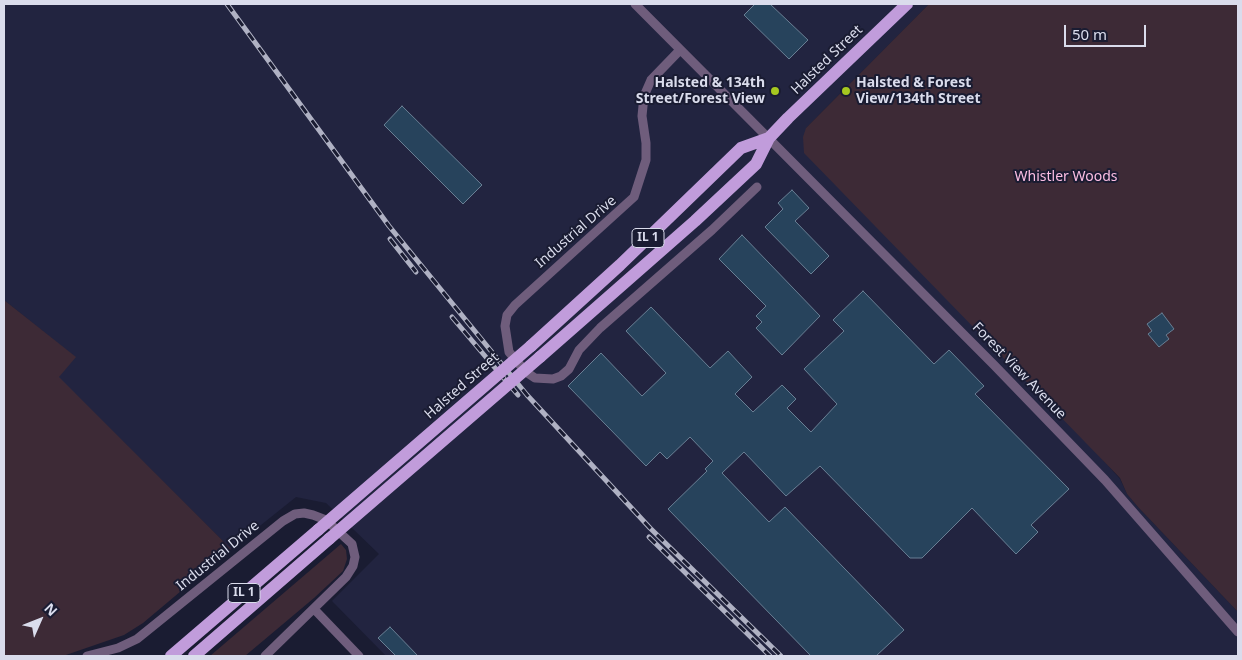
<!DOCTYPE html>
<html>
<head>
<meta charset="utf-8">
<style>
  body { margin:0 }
  #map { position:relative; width:1242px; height:660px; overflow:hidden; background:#1a1c32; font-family:"Noto Sans",sans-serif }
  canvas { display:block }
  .frame { position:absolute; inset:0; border:5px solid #dadcec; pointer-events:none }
  .north { position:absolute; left:15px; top:595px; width:50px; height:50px; -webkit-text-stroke:4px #1a1c32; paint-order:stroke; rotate:46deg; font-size:14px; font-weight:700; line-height:20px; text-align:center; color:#dadcec }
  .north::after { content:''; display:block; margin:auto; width:18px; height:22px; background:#dadcec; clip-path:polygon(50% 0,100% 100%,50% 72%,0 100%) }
  .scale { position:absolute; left:1064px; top:25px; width:82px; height:22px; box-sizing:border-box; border:2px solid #dadcec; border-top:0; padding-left:6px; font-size:15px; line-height:18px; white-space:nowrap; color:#dadcec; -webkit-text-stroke:4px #1a1c32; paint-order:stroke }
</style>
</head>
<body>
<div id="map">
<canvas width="1242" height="660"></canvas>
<div class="frame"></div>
<div class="north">N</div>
<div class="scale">50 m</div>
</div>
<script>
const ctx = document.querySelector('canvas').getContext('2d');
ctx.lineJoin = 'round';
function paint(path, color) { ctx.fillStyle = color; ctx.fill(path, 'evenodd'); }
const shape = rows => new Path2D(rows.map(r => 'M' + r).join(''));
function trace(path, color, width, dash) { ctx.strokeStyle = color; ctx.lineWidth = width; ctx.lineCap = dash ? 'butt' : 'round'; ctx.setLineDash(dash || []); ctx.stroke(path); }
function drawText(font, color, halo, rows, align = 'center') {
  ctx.font = font + ' "Noto Sans",sans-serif'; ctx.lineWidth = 4; ctx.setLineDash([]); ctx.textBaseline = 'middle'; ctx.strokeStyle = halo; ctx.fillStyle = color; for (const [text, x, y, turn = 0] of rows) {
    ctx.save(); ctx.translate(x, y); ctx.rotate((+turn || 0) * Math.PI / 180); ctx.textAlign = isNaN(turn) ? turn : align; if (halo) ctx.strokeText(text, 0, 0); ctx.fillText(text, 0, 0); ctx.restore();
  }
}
paint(shape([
  [4,4,929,4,806,128,1120,479,1127,494,1138,507,1238,612,1238,656,386,656,332,601,379,554,326,503,296,497,231,549,58,377,75,357,4,300]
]), '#222440');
paint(shape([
  [929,4,1238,4,1238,612,1138,507,1127,494,1120,478,804,153,803,137,806,128],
  [4,300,76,357,59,377,231,549,143,623,124,635,63,656,4,656],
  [341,544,346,550,347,559,343,571,314,598,245,656,210,656]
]), '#3d2a36');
const building = shape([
  [755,4,770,4,808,40,789,59,744,15,755,4],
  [402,106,482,185,463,204,384,125,402,106],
  [792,190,809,208,795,221,829,256,811,274,765,227,783,209,778,203,792,190],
  [742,235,820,316,782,355,756,328,762,322,756,316,766,306,719,259,742,235],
  [863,291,934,364,949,350,984,386,975,394,1069,489,1031,525,1038,532,1016,554,972,508,922,558,910,558,820,466,786,496,744,452,722,473,769,522,785,507,904,630,876,656,811,656,668,509,707,471,705,469,713,461,690,437,667,459,660,452,646,466,568,386,601,353,642,396,666,373,626,331,651,307,710,368,728,351,752,377,735,394,753,412,782,385,796,399,787,408,811,432,837,404,804,369,844,331,833,320,863,291],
  [1162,313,1174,329,1166,335,1169,339,1159,347,1148,334,1152,331,1147,324,1162,313],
  [390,627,418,656,396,656,378,638,390,627]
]);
paint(building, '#27435c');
trace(building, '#697f94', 1);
trace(shape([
  [635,4,994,365,1105,480,1238,632],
  [680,50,651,80,644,96,642,116,646,143,646,160,634,197,515,305,507,315,505,326,509,352,526,372,535,378,553,379,561,376,569,369,579,350,600,328,712,230,757,187],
  [314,609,359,656],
  [87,656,118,648,137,639,283,521,295,514,304,513,313,515,326,520,352,544,355,557,353,566,346,577,265,656]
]), '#6f5d7c', 9);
trace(shape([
  [531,346,620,265,741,148,769,138],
  [540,357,695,221,756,164,769,138,788,118,907,4],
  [171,656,318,530],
  [194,656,329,539]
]), '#c19cdb', 12);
const rail = shape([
  [227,4,389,226,527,395,650,528,781,656],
  [390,239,416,272],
  [452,317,518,395],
  [649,537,770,656]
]);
trace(rail, '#afb1c3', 5);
trace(rail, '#1a1c32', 3, [9]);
trace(shape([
  [318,530,531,346],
  [329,539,540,357]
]), '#c19cdb', 12);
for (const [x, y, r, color] of [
  [775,91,5,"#a6c820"],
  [846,91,5,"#a6c820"]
]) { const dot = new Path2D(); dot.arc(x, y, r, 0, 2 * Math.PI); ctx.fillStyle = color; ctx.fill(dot); trace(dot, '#1a1c32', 2); }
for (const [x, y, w] of [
  [648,238,32],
  [244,593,32]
]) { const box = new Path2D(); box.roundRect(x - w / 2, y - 9.5, w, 19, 4); ctx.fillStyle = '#1a1c32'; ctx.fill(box); trace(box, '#dadcec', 1); }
drawText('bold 12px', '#dadcec', null, [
  ["IL 1",648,238],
  ["IL 1",244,593]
]);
drawText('14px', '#dadcec', '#1a1c32', [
  ["Halsted Street",827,60,-44],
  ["Industrial Drive",576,232,-41],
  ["Forest View Avenue",1019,371,46],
  ["Halsted Street",462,386,-41],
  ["Industrial Drive",218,556,-39]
]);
drawText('bold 14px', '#dadcec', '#1a1c32', [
  ["Halsted & 134th",765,83],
  ["Street/Forest View",765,99],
  ["Halsted & Forest",856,83,"left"],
  ["View/134th Street",856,99,"left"]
], 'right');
drawText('14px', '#fcbee3', '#1a1c32', [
  ["Whistler Woods",1066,177]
]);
</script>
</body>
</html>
